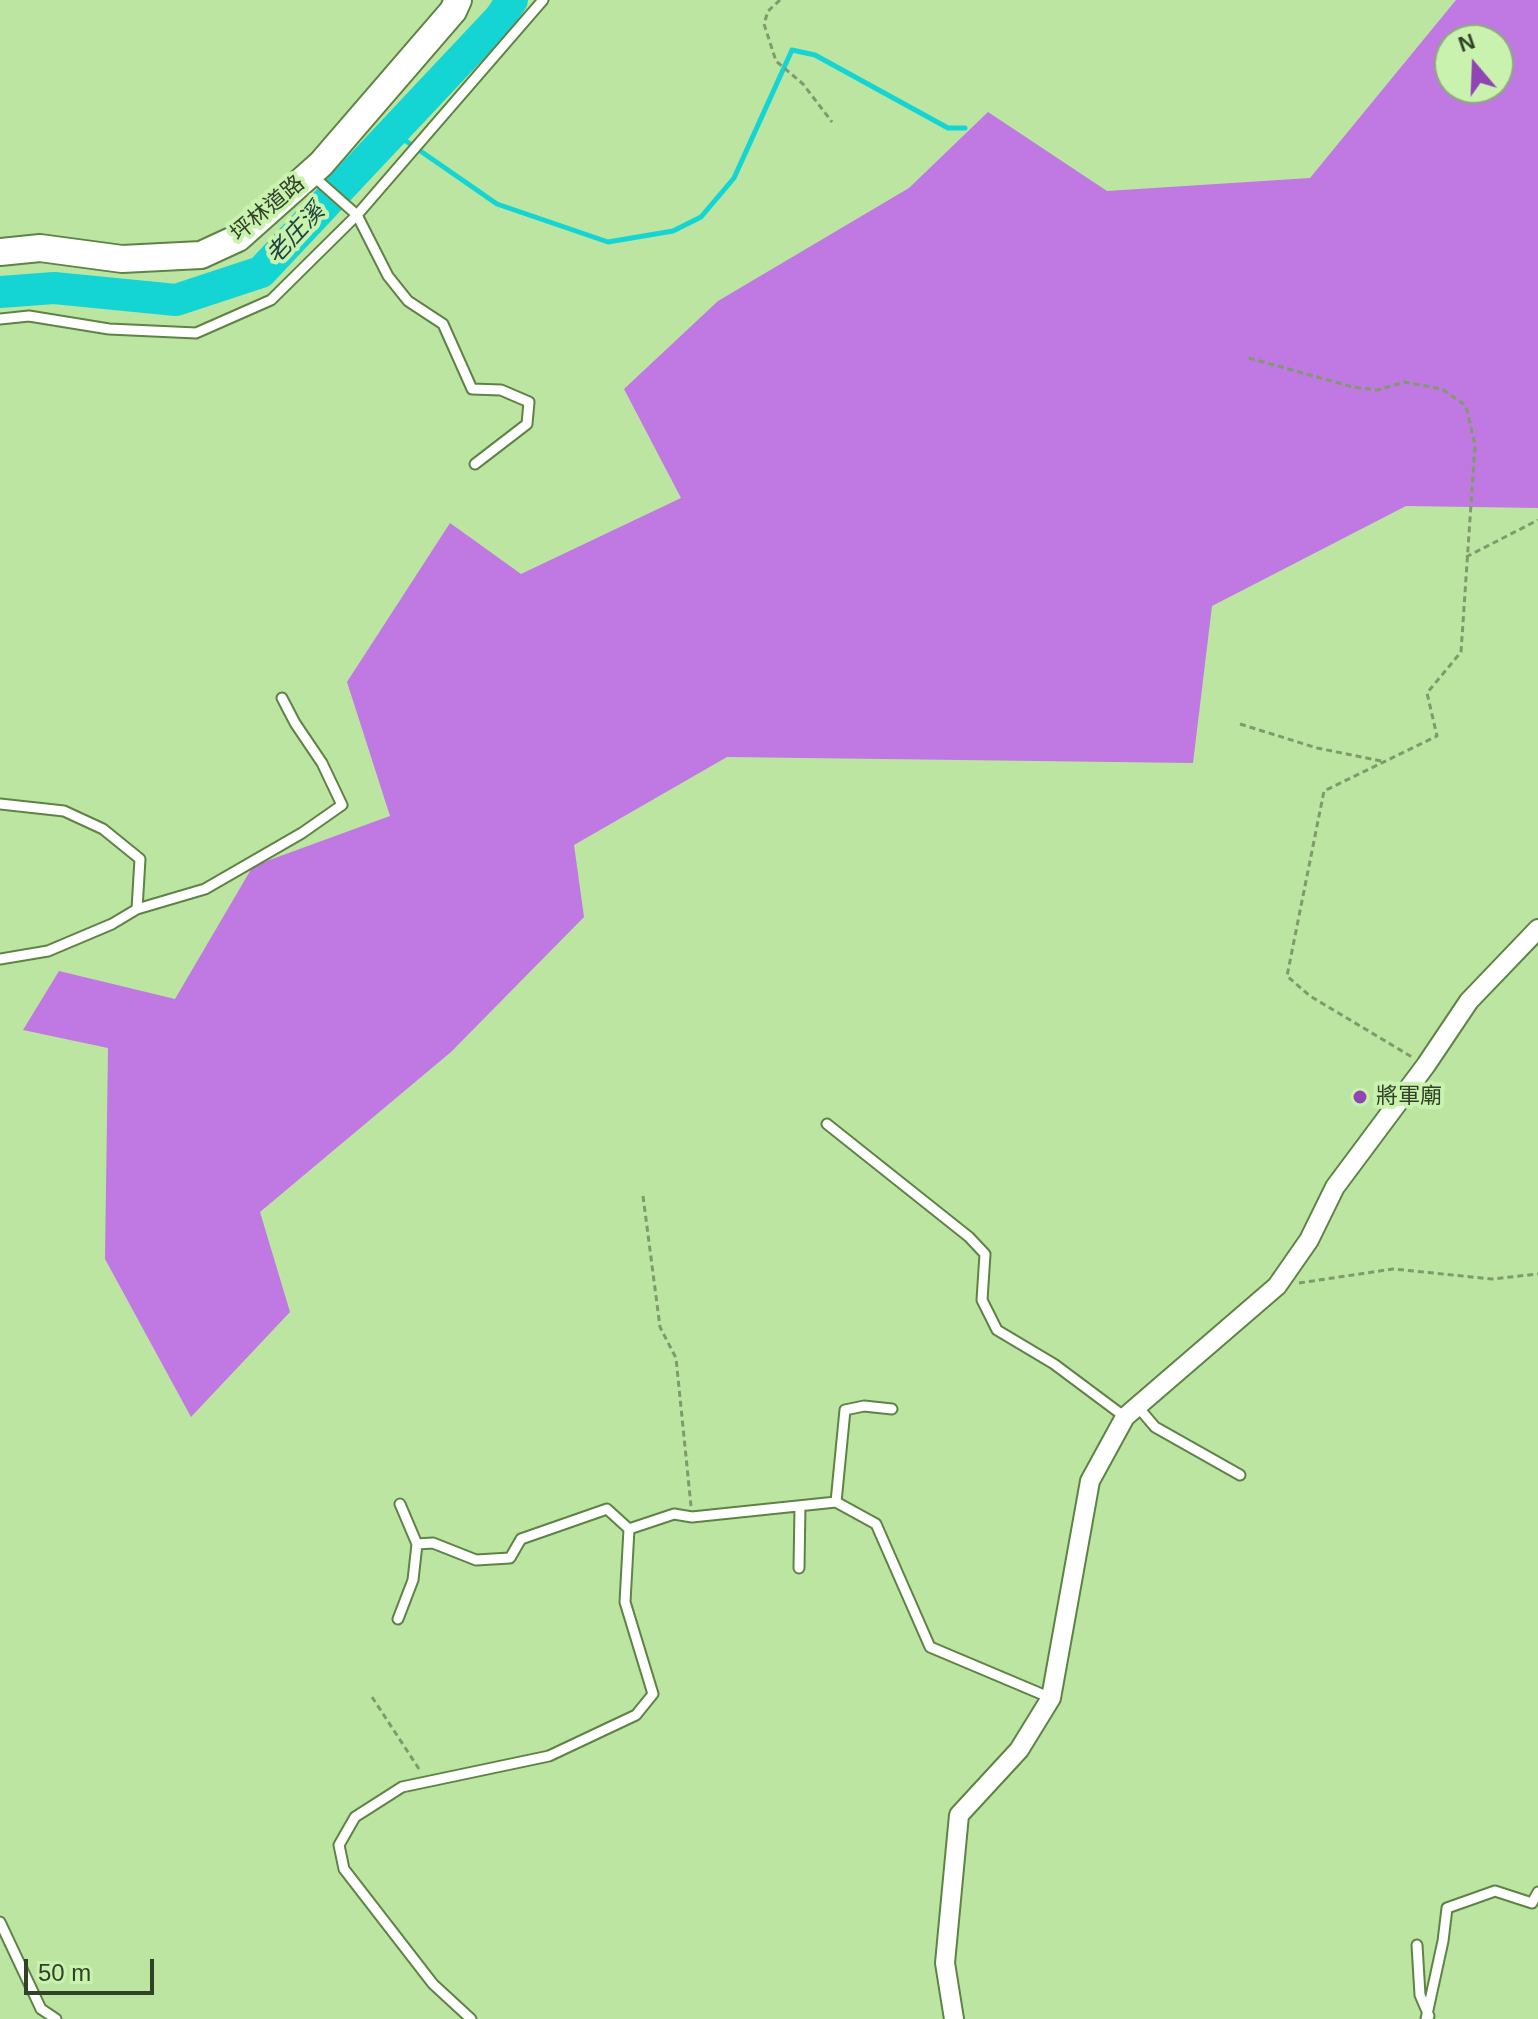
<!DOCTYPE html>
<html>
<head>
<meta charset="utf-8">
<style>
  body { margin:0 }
  #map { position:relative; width:1538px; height:2019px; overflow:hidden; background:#bce5a2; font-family:Arial,sans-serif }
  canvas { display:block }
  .north { position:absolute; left:1434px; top:24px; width:80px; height:80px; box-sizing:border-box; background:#c9f2af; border:2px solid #8dac79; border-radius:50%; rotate:341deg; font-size:22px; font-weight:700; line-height:32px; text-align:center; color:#324228 }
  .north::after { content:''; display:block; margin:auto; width:28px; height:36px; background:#9244b4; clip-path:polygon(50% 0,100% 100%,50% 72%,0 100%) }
  .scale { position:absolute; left:24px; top:1959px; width:130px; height:36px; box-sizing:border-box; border:4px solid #324228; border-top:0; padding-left:10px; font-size:24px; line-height:28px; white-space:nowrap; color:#324228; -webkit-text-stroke:6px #c9f2af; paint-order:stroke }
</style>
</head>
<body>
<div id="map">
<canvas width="1538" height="2019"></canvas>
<div class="north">N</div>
<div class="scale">50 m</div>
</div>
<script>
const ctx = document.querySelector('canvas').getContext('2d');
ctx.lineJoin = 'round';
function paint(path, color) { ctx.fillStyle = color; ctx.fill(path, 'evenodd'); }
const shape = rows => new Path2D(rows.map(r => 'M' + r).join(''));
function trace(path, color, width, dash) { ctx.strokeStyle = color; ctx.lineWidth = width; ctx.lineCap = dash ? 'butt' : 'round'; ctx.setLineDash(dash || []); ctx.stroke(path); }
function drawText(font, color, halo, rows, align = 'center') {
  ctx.font = font + ' Arial,"Noto Sans TC",sans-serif'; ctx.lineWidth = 8; ctx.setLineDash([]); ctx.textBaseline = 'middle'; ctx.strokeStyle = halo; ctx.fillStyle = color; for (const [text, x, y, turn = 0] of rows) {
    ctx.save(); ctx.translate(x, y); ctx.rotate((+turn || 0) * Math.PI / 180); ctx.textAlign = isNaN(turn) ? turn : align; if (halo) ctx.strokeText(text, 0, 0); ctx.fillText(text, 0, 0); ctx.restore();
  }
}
paint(shape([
  [1456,0,1538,0,1538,508,1406,506,1212,606,1193,763,727,757,574,845,584,917,451,1052,260,1212,290,1312,191,1417,105,1259,108,1048,23,1030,59,971,175,999,253,866,390,816,347,682,450,523,521,574,681,498,624,389,718,301,909,188,988,112,1107,191,1310,178],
  [1450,40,1498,40,1498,88,1450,88]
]), '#c078e2');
trace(shape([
  [393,132,497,204,608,242,673,231,701,217,734,178,792,50,815,55,948,128,965,128]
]), '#15d5d4', 5);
trace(shape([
  [0,292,54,288,176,300,261,272,500,18,512,0]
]), '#15d5d4', 32);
const lane = shape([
  [313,176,357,215,388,276,408,301,443,324,472,389,501,390,529,402,527,424,475,464],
  [0,319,29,316,109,329,196,333,271,300,357,215,543,0],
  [0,804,64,811,103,829,140,859,137,909,112,924,48,951,0,959],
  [137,909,205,889,302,833,342,805,322,763,295,723,282,698],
  [827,1124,969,1237,985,1254,982,1300,997,1330,1054,1364,1125,1417],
  [1138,1407,1155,1427,1240,1475],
  [836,1502,845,1410,864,1406,892,1409],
  [417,1544,433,1543,476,1560,510,1558,521,1539,607,1509,629,1529],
  [799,1568,800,1506],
  [398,1619,413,1580,417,1544,400,1504],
  [0,1922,41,2009,56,2019],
  [1417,1945,1420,1995,1429,2016],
  [471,2019,433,1984,344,1869,339,1845,355,1817,402,1787,549,1756,636,1715,653,1694,625,1602,629,1529,674,1514,692,1517,836,1502,876,1524,930,1647,1051,1698],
  [1426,2019,1443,1941,1447,1908,1495,1891,1532,1903,1538,1892]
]);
const street = shape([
  [954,2019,945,1963,959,1815,1019,1750,1051,1698,1090,1481,1125,1417,1277,1286,1309,1240,1335,1187,1426,1065,1469,1001,1538,929]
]);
const secondary = shape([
  [0,252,40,248,122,259,201,255,238,238,321,164,453,11,458,0]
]);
trace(lane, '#5e8345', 13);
trace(street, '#5e8345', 22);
trace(secondary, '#5e8345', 30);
trace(shape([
  [780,0,768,11,764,24,776,61,803,84,832,122],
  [1249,358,1353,387,1378,390,1404,382,1442,389,1466,406,1475,445,1461,652,1427,693,1437,736,1324,791,1287,976,1310,996,1412,1057],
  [1466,557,1538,520],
  [1240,724,1317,748,1381,761],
  [643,1196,660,1327,676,1358,691,1506],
  [1299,1283,1393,1269,1492,1279,1538,1274],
  [372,1697,421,1772]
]), '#7e9b6b', 3, [6, 4]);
trace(lane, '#fff', 9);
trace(street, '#fff', 18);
trace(secondary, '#fff', 26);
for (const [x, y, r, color] of [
  [1360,1097,8,"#9244b4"]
]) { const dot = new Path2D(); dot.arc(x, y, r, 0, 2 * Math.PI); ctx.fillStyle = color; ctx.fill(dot); trace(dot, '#c9f2af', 3); }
drawText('22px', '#324228', '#c9f2af', [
  ["坪林道路",268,209,-40]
]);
drawText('22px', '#324228', '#c9f2af', [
  ["將軍廟",1376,1097]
], 'left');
drawText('italic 24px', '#1f4140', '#c9f2af', [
  ["老庄溪",296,234,-47]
]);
</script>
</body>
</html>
